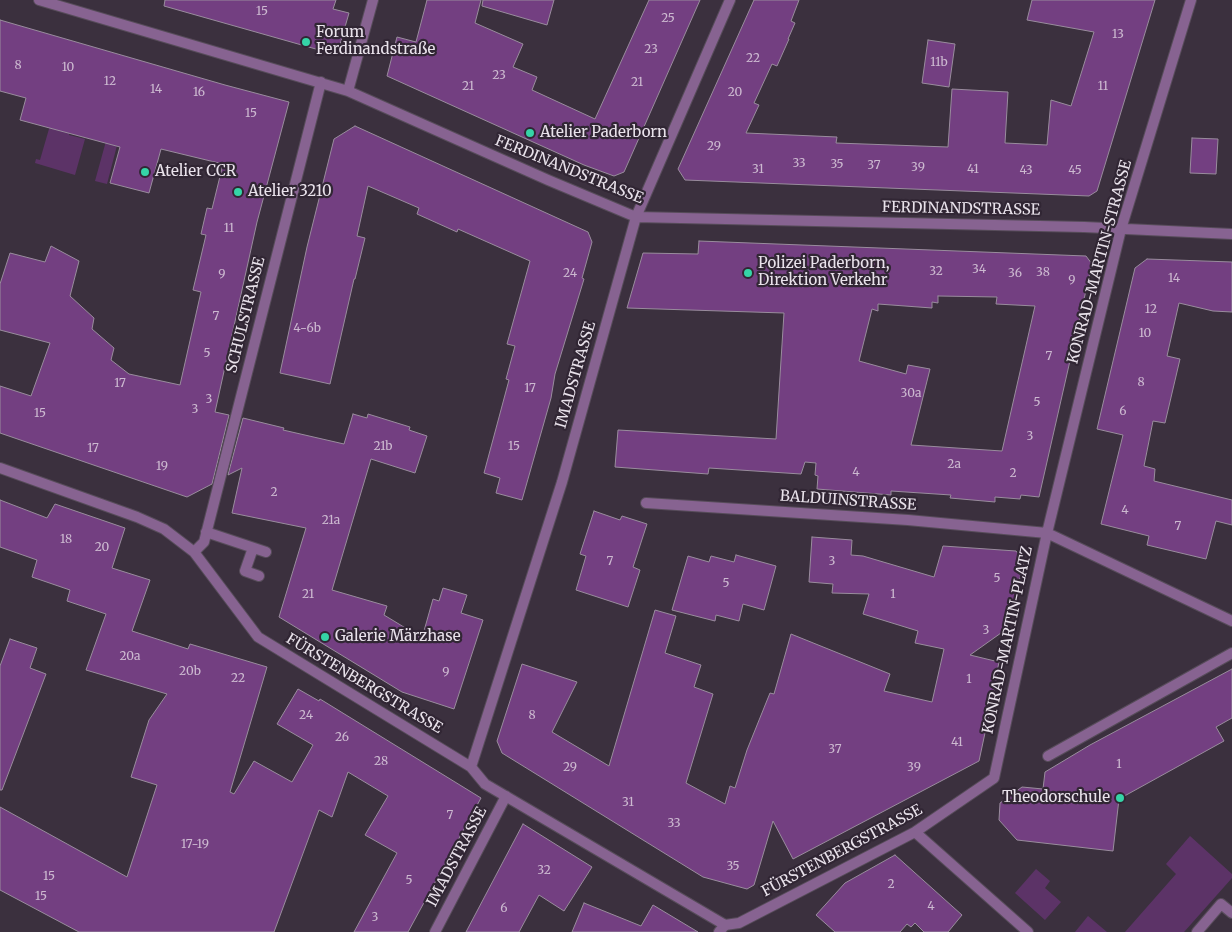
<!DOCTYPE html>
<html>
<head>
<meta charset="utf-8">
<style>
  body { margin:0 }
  canvas { display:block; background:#3b303e }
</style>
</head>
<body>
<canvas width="1232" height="932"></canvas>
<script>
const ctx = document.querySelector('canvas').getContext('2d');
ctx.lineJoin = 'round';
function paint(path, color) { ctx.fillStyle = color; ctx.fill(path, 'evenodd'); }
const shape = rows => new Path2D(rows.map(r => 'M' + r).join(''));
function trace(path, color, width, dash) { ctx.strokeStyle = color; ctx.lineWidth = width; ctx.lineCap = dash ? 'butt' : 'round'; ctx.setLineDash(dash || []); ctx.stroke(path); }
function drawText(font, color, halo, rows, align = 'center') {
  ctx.font = font + ' Merriweather,serif'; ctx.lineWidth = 4.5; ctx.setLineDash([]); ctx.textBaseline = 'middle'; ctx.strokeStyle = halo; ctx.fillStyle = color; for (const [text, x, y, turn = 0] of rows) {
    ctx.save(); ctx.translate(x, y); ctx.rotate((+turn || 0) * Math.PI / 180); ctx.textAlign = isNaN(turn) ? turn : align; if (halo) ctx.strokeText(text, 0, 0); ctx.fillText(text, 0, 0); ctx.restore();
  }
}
paint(shape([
  [51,122,70,128,69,135,85,139,75,175,35,163,36,159,40,160],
  [111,123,122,126,107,184,95,181],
  [1190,836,1232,874,1232,878,1184,932,1125,932,1176,874,1166,864],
  [1036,869,1050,881,1045,888,1061,902,1045,920,1015,893],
  [1088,916,1107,932,1075,932]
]), '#5c3367');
const building = shape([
  [165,0,336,0,333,9,349,13,337,55,164,6,165,0],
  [427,0,481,0,475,23,523,44,513,67,537,77,532,90,595,119,649,0,700,0,624,172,614,176,584,165,387,76,397,37,416,42,427,0],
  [483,0,554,0,547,25,482,6,483,0],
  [754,0,799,0,791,21,795,23,788,39,789,39,777,66,772,64,754,103,759,105,746,133,837,137,836,143,948,147,952,89,1008,92,1005,143,1047,145,1051,100,1071,106,1094,32,1027,20,1032,0,1155,0,1097,191,1089,196,685,180,678,169,754,0],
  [0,20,225,85,289,102,257,222,215,412,229,415,212,484,187,497,0,433,0,386,31,396,50,343,0,330,0,284,10,253,45,262,51,246,79,261,70,296,94,318,92,329,114,348,111,360,129,374,180,385,201,292,193,290,206,235,201,234,207,208,212,209,223,164,161,149,149,193,110,183,120,147,20,120,26,98,0,91,0,20],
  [928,40,955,44,949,87,922,83,928,40],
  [355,126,588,232,592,242,582,278,584,279,555,374,551,398,522,500,496,493,500,478,484,473,509,380,506,379,515,346,507,344,530,261,458,229,457,232,417,214,419,208,368,186,357,236,365,238,355,279,354,279,330,384,280,373,307,247,334,139,355,126],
  [1192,138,1218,139,1216,174,1190,173,1192,138],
  [699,241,1086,256,1092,264,1039,497,1021,495,1020,499,995,497,995,502,950,498,951,495,891,491,891,495,817,489,818,476,815,475,816,463,805,462,801,474,709,468,708,474,615,467,618,430,776,439,784,313,627,308,643,253,698,254,699,241],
  [938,296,997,297,996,304,1035,306,1002,451,911,445,930,369,908,365,906,374,859,361,872,309,878,311,878,304,932,308,932,302,938,303,938,296],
  [1147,259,1232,262,1232,312,1213,311,1179,303,1167,356,1180,359,1165,423,1153,421,1144,466,1155,469,1154,481,1232,500,1232,525,1216,521,1206,559,1147,545,1149,536,1101,524,1123,435,1097,429,1135,268,1147,259],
  [353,414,367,418,368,414,410,427,409,430,427,436,415,473,371,459,332,590,387,606,384,615,422,638,433,599,439,601,443,588,467,595,461,613,483,620,454,709,402,692,279,617,306,528,232,513,242,468,228,475,243,418,284,428,283,430,344,444,353,414],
  [0,500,47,518,55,504,125,528,112,568,150,580,132,631,188,649,190,644,267,667,230,792,234,794,254,761,292,782,313,745,277,724,298,689,319,701,320,699,481,798,408,932,354,932,397,853,365,835,388,796,348,772,332,817,319,810,274,932,79,932,0,890,0,807,127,877,157,785,131,777,149,720,167,694,86,670,106,614,67,601,70,590,32,577,37,560,0,547,0,500],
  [594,511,620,520,622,516,647,524,633,567,640,570,628,607,576,590,586,556,580,554,594,511],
  [812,537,852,540,851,555,863,556,934,577,943,546,1016,551,1024,561,1008,628,970,655,999,662,997,672,998,672,979,761,793,859,773,821,754,885,747,889,703,877,502,753,497,741,522,664,577,682,552,732,609,766,655,610,676,616,665,653,701,665,694,687,713,694,686,783,725,804,730,786,735,788,747,750,770,693,774,694,791,634,890,674,884,691,932,702,944,649,915,643,918,631,863,614,869,594,832,593,833,584,809,582,812,537],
  [736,555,776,566,764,610,743,604,739,621,716,615,715,621,672,610,688,556,709,562,711,556,734,562,736,555],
  [10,639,37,648,30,668,46,674,2,790,0,790,0,666,10,639],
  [1232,669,1232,718,1216,727,1224,741,1119,799,1113,851,1017,840,999,820,1000,803,1022,787,1043,789,1045,772,1090,745,1232,669],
  [523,824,592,867,564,911,539,895,519,932,466,932,523,824],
  [895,855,962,915,948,932,924,932,915,923,911,927,907,924,900,932,835,932,816,915,845,883,895,855],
  [584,903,641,926,653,905,698,932,572,932,584,903]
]);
paint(building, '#733f81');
trace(building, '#998c9d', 1);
const lane = shape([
  [719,932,725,925],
  [1197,932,1221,904,1232,913]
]);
const street = shape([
  [39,0,348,91,548,180,636,217,1084,227,1232,234],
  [348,91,373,0],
  [0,468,137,517,164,529,194,552,258,637,471,767,485,784,725,925,739,923,915,832,994,778,1047,533,1121,229,1191,0],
  [646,503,908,520,1047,533,1232,621],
  [206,532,266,552],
  [253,548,245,571,259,576],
  [194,552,204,542,321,82],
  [1048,756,1232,653],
  [471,767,562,482,636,217,730,0],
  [915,832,1028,932],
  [435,932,506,796]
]);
trace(lane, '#574c5a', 12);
trace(street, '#574c5a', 12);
trace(lane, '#876391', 10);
trace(street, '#876391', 10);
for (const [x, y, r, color] of [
  [306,42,5,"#35d4a7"],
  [530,133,5,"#35d4a7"],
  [145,172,5,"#35d4a7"],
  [238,192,5,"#35d4a7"],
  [748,273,5,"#35d4a7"],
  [325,637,5,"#35d4a7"],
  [1120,798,5,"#35d4a7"]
]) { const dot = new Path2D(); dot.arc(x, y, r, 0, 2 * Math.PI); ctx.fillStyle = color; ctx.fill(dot); trace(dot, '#312634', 2); }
drawText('12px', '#ccb9d0', null, [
  ["15",262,12],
  ["25",668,19],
  ["13",1118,35],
  ["23",651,50],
  ["22",753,59],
  ["11b",939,63],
  ["8",18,66],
  ["10",68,68],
  ["23",499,76],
  ["12",110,82],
  ["21",637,83],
  ["21",468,87],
  ["11",1103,87],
  ["14",156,90],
  ["16",199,93],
  ["20",735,93],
  ["15",251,114],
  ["29",714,147],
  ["33",799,164],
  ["35",837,165],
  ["37",874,166],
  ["39",918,168],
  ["31",758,170],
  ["41",973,170],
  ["43",1026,171],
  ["45",1075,171],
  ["11",229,229],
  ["34",979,270],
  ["32",936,272],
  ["38",1043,273],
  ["24",570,274],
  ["36",1015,274],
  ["9",222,275],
  ["14",1174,279],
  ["9",1072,281],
  ["12",1151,310],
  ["7",216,317],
  ["4-6b",307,329],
  ["10",1145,334],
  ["5",207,354],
  ["7",1049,357],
  ["8",1141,383],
  ["17",120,384],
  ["17",530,389],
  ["30a",911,394],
  ["3",209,400],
  ["5",1037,403],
  ["3",195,410],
  ["6",1123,412],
  ["15",40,414],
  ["3",1030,437],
  ["21b",383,447],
  ["15",514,447],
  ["17",93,449],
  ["2a",954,465],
  ["19",162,467],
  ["4",856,473],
  ["2",1013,474],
  ["2",274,493],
  ["4",1125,511],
  ["21a",331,521],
  ["7",1178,527],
  ["18",66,540],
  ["20",102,548],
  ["7",610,562],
  ["3",832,562],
  ["5",997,579],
  ["5",726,584],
  ["21",308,595],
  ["1",893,595],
  ["3",986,631],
  ["20a",130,657],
  ["20b",190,672],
  ["9",446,673],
  ["22",238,679],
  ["1",969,680],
  ["24",306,716],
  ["8",532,716],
  ["26",342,738],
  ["41",957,743],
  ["37",835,750],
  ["28",381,762],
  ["1",1119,765],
  ["29",570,768],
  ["39",914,768],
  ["31",628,803],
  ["7",450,816],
  ["33",674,824],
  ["17-19",195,845],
  ["35",733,867],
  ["32",544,871],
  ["15",49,877],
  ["5",409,881],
  ["2",891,885],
  ["15",41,897],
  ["4",931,907],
  ["6",504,909],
  ["3",375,918]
]);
drawText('15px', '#e9e2eb', '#312634', [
  ["Forum",316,33],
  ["Ferdinandstraße",316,50],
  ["Atelier Paderborn",540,133],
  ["Atelier CCR",155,172],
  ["Atelier 3210",248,192],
  ["Polizei Paderborn,",758,264],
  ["Direktion Verkehr",758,281],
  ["Galerie Märzhase",335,637],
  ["Theodorschule",1110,798,"right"]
], 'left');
drawText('15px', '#e9e2eb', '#312634', [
  ["FERDINANDSTRASSE",569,170,22],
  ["FERDINANDSTRASSE",961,209,1],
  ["KONRAD-MARTIN-STRASSE",1100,262,-75],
  ["SCHULSTRASSE",246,315,-76],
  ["IMADSTRASSE",576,375,-74],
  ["BALDUINSTRASSE",848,501,4],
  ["KONRAD-MARTIN-PLATZ",1008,640,-78],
  ["FÜRSTENBERGSTRASSE",364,684,31],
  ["FÜRSTENBERGSTRASSE",842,851,-28],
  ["IMADSTRASSE",457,857,-62]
]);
</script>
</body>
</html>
